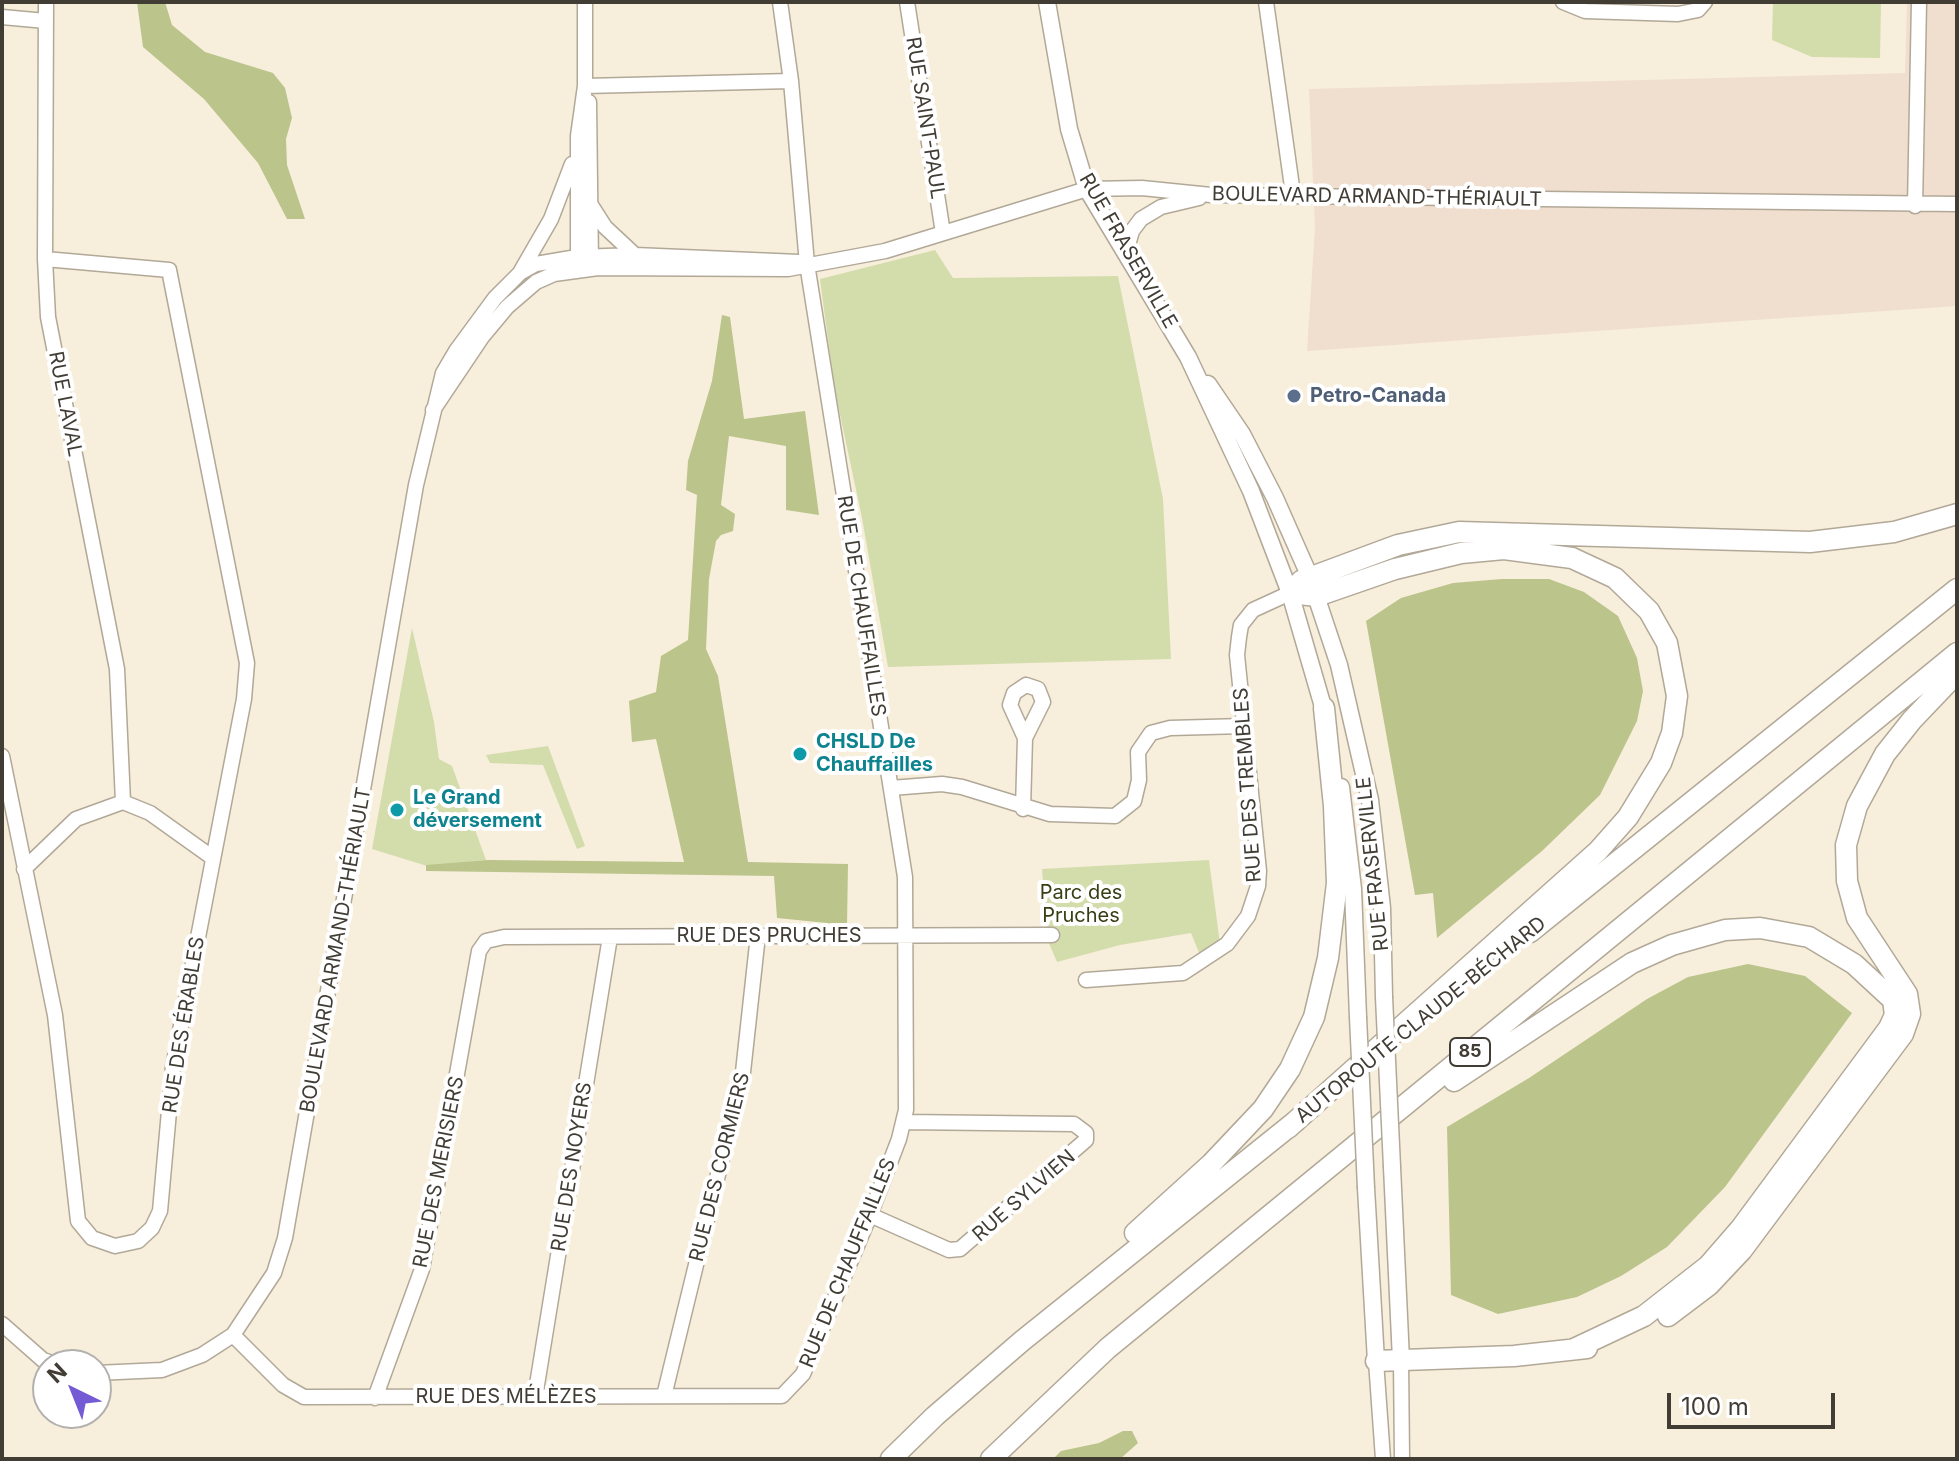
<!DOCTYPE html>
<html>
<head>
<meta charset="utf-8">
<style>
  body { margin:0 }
  #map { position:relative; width:1959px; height:1461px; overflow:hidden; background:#f8eedc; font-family:Inter,sans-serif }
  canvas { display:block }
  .frame { position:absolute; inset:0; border:4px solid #413d35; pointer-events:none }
  .north { position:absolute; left:32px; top:1349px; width:80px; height:80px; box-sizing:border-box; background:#fff; border:2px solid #b3b1ae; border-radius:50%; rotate:317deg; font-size:22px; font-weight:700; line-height:32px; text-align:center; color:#413d35 }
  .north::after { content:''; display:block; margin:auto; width:28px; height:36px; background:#745bd5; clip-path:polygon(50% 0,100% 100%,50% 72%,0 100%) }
  .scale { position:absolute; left:1667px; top:1393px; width:168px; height:36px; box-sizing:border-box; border:4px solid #413d35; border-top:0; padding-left:10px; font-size:24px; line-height:28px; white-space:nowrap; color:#413d35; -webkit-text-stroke:6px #fff; paint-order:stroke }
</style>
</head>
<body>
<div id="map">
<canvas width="1959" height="1461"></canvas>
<div class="frame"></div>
<div class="north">N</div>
<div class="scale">100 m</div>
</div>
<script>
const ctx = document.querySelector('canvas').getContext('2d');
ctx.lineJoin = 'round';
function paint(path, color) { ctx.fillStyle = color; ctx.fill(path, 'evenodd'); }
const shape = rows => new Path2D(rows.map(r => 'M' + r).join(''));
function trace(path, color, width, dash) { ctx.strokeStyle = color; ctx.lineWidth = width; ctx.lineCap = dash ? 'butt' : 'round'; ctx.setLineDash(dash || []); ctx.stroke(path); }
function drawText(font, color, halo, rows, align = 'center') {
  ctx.font = font + ' Inter,sans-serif'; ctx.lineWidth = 8; ctx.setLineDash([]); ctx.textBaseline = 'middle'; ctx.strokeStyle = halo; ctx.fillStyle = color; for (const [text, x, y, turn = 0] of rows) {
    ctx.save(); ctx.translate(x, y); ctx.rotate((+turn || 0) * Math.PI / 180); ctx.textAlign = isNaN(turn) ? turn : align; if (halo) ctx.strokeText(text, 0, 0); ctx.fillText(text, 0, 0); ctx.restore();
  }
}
paint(shape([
  [1907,2,1957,2,1957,306,1307,351,1315,228,1309,89,1905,73]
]), '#f0dfce');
paint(shape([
  [1773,2,1881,2,1880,58,1812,57,1772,40],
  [935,250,953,278,1118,276,1163,499,1171,659,888,667,862,518,834,386,820,279],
  [412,628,434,722,439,759,452,766,486,860,427,866,372,849],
  [548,746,585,846,577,849,543,765,490,763,486,755],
  [1209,860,1220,944,1200,955,1191,933,1120,945,1057,962,1048,941,1042,869]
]), '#d3ddac');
paint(shape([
  [137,2,165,2,172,25,205,52,273,73,285,88,292,118,286,139,287,165,305,219,287,219,258,163,204,99,143,47],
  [722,315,730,317,744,419,805,411,819,515,786,510,786,446,729,436,721,505,735,514,733,531,721,535,716,541,709,579,706,649,718,676,748,862,848,864,847,925,777,918,774,876,426,871,426,865,488,860,684,862,656,739,632,742,629,701,656,692,661,656,688,640,697,495,686,490,688,461,712,381],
  [1502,579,1549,579,1584,592,1618,616,1637,658,1643,691,1637,721,1600,795,1542,851,1437,938,1433,893,1415,895,1366,621,1401,598,1453,583],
  [1748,964,1805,976,1852,1013,1725,1187,1667,1247,1621,1276,1577,1297,1498,1314,1451,1295,1447,1127,1529,1078,1647,999,1688,977],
  [1123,1431,1132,1431,1138,1443,1120,1459,1053,1459,1061,1451,1099,1443]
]), '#bac48b');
const minor = shape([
  [46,2,45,259,48,317,117,669,123,802],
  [907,2,943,233],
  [1266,2,1293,194],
  [1563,2,1585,11,1678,14,1698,10,1705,2],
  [2,17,46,21],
  [585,86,791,81],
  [589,102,591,265],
  [591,205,605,227,635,255],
  [1915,206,1919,2],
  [1130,260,1128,245,1132,231,1141,219,1161,207,1199,198],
  [578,265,578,136,585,86,585,2],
  [521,271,551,219,572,164],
  [433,410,482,337,507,307,536,282,554,274,598,268,788,269,885,251,1087,189,1142,188,1211,195,1957,204],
  [1026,685,1038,689,1043,702,1025,738,1010,705,1014,693,1026,685],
  [2,756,55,1015,78,1221,92,1238,115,1246,138,1241,152,1228,160,1211,173,1067,244,699,247,663,169,270,45,259],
  [891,788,942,784,962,787,1050,814,1115,816,1134,801,1139,780,1138,752,1151,733,1170,728,1244,726],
  [1023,809,1025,738],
  [24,869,76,819,123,802,150,813,213,858],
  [1086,980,1183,973,1227,944,1248,916,1258,886,1259,871,1237,655,1239,637,1241,625,1253,610,1290,593],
  [870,1215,949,1250,960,1249,1086,1140,1086,1133,1074,1124,904,1122],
  [2,1324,43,1360,59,1365],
  [233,1335,283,1385,304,1397,782,1396,803,1374,870,1215,899,1139,906,1110,905,877,807,264,791,81,780,2],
  [1401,1360,1402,1459],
  [1376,1361,1383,1459],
  [96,1373,162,1370,202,1355,233,1335,274,1273,285,1238,416,485,443,373,456,351,495,298,520,273,536,264,577,257,635,255,799,262],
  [664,1396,743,1072,758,935],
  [535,1397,610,937],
  [375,1398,422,1269,479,951,486,941,504,937,1052,935]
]);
const major = shape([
  [1047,2,1069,129,1087,189,1188,357,1251,491,1290,593,1326,717],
  [1208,384,1242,434,1275,498,1309,575,1339,665,1370,800,1382,908,1384,997],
  [1341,787,1353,889,1358,1017],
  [1392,1167,1401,1360],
  [1366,1188,1376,1361]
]);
const highway = shape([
  [1530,932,1957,589],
  [1454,1081,1632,963,1672,945,1725,930,1760,928,1809,937,1854,964,1893,1000,1895,1015,1889,1028,1741,1228,1708,1266,1644,1316,1574,1349],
  [1288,1128,1598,851,1628,817,1661,763,1672,733,1677,696,1667,643,1649,611,1615,578,1572,558,1504,549,1461,553,1395,569,1317,596,1290,593,1301,581,1398,545,1459,532,1810,542,1894,532,1957,514],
  [1135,1233,1211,1164,1263,1109,1290,1069,1314,1017,1328,958,1337,883,1334,806,1324,708],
  [1668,1316,1709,1285,1742,1250,1903,1034,1910,1014,1907,994,1857,918,1847,881,1846,845,1857,806,1885,754,1912,720,1957,673],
  [1376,1361,1514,1356,1587,1348],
  [891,1459,935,1416,1022,1341,1296,1121],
  [991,1459,1108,1348,1957,653]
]);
trace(minor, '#b2a897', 17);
trace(major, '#b2a897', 19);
trace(highway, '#b2a897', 23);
trace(minor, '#fff', 14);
trace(major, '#fff', 16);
trace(highway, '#fff', 20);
const majorBridge = shape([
  [1384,997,1392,1167],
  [1358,1017,1366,1188]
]);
trace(majorBridge, '#b2a897', 19, []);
trace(majorBridge, '#fff', 16);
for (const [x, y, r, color] of [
  [1294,396,8,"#5c6f8a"],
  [800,754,8,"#0f9aa8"],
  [397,810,8,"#0f9aa8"]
]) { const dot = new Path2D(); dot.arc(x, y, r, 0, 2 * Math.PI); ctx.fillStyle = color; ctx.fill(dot); trace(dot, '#fff', 3); }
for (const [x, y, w] of [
  [1470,1052,40]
]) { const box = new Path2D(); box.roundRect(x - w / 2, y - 14, w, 28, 6); ctx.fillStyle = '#fff'; ctx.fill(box); trace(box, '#413d35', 2); }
drawText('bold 18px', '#413d35', null, [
  ["85",1470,1052]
]);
drawText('20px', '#413d35', '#fff', [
  ["RUE SAINT-PAUL",925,118,81],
  ["BOULEVARD ARMAND-THÉRIAULT",1377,197,1],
  ["RUE FRASERVILLE",1128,251,60],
  ["RUE LAVAL",65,404,79],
  ["RUE DE CHAUFFAILLES",861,606,81],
  ["RUE DES TREMBLES",1248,785,-94],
  ["RUE FRASERVILLE",1373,864,-96],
  ["RUE DES PRUCHES",769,936],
  ["BOULEVARD ARMAND-THÉRIAULT",336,950,-80],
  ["AUTOROUTE CLAUDE-BÉCHARD",1421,1020,-39],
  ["RUE DES ÉRABLES",184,1025,-81],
  ["RUE DES NOYERS",572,1167,-81],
  ["RUE DES CORMIERS",720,1167,-76],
  ["RUE DES MERISIERS",439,1172,-79],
  ["RUE SYLVIEN",1024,1196,-41],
  ["RUE DE CHAUFFAILLES",848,1263,-68],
  ["RUE DES MÉLÈZES",506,1397]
]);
drawText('bold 20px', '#4e5e75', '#fff', [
  ["Petro-Canada",1310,396]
], 'left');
drawText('bold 20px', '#0d838f', '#fff', [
  ["CHSLD De",816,742],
  ["Chauffailles",816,765],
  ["Le Grand",413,798],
  ["déversement",413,821]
], 'left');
drawText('20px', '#393f14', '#fff', [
  ["Parc des",1081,893],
  ["Pruches",1081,916]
]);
</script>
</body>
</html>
